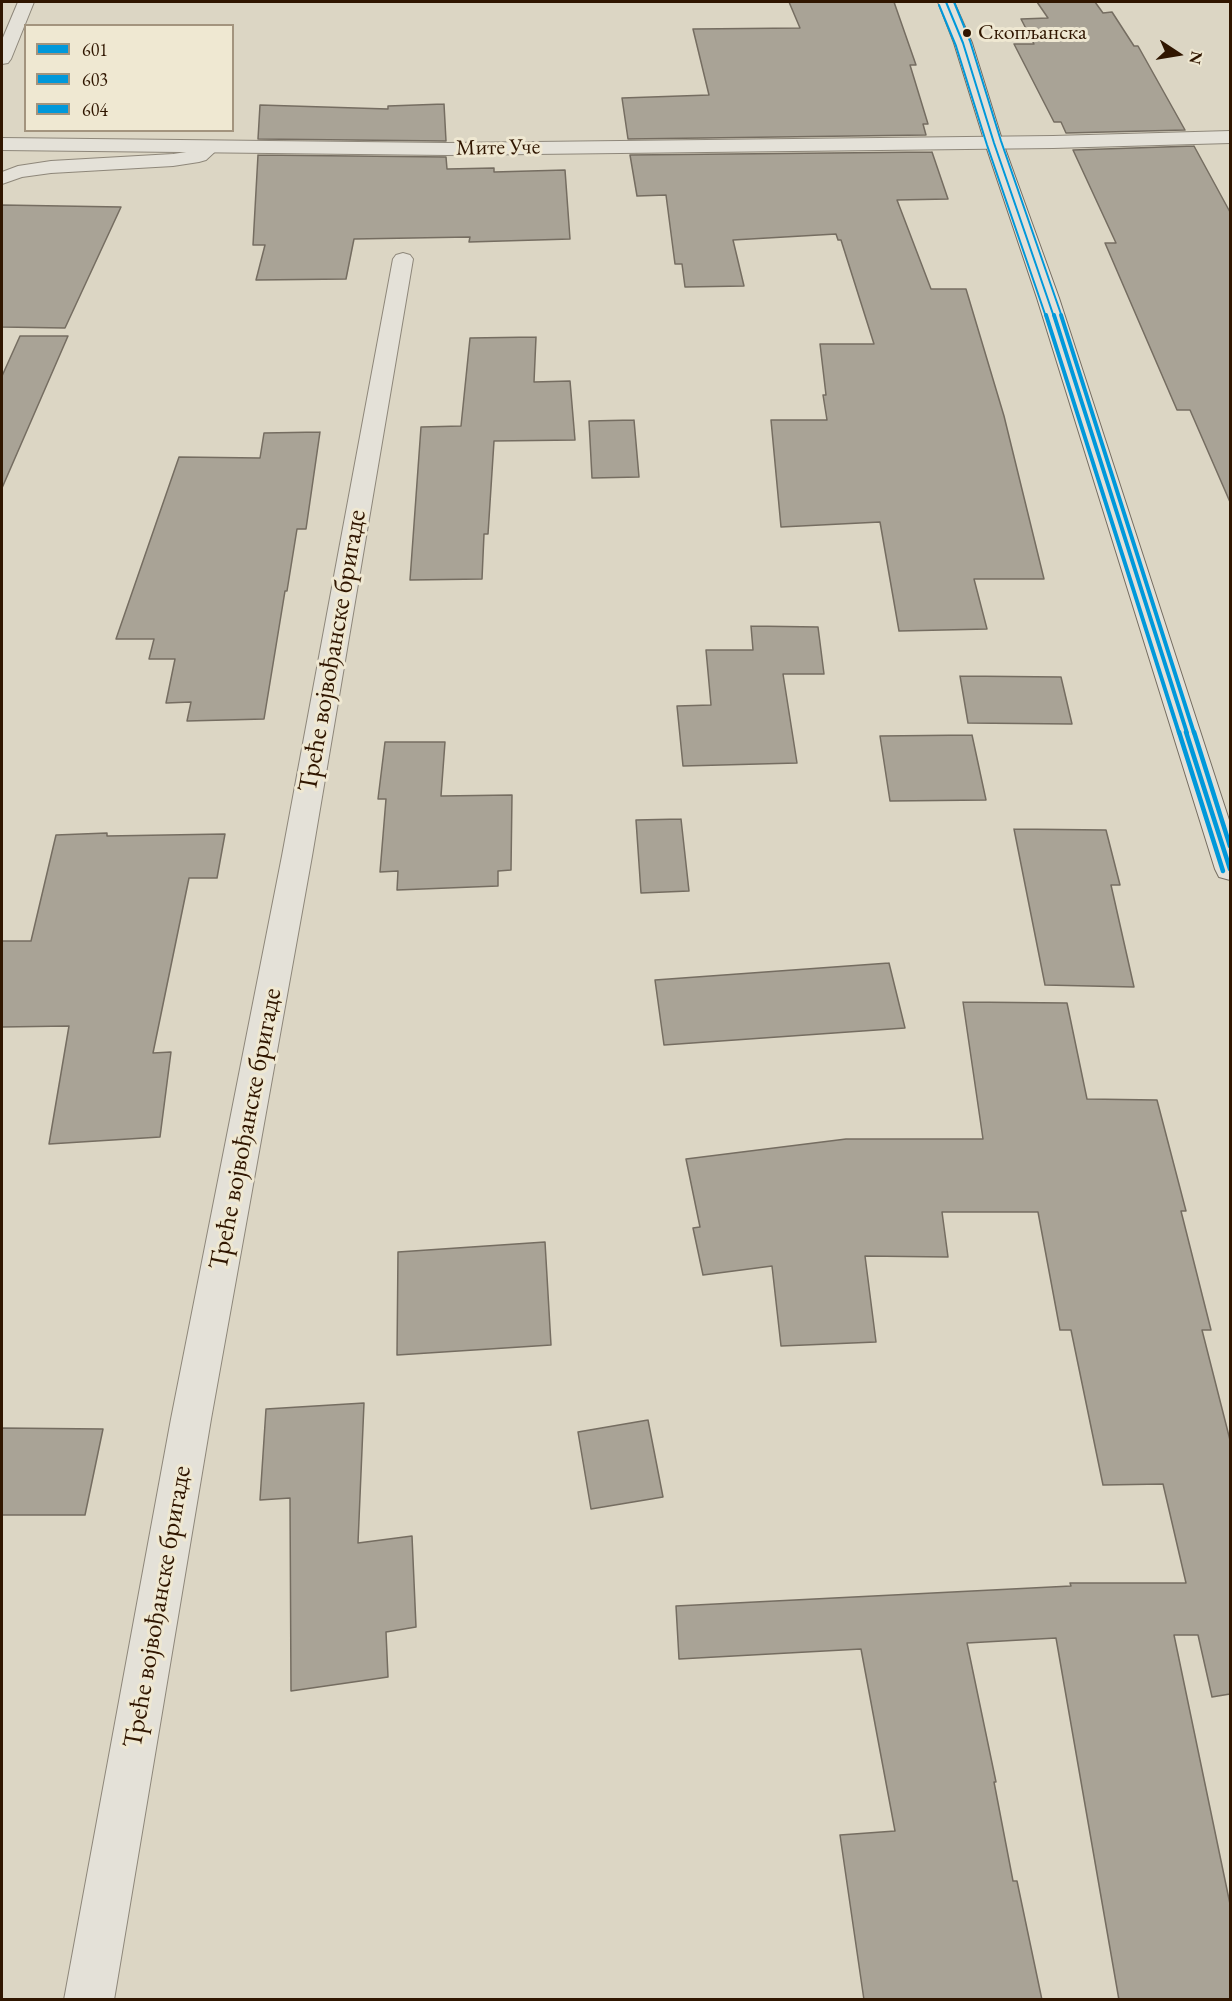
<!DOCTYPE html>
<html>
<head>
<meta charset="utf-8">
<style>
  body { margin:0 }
  #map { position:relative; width:1232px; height:2001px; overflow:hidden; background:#dcd6c4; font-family:"EB Garamond",serif }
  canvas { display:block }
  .frame { position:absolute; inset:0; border:3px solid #301600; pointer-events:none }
  .legend { position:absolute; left:24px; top:24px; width:210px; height:108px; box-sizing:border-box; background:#efe8d2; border:2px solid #a3947e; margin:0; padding:8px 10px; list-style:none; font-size:18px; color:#301600 }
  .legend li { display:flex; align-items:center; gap:12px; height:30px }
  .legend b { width:30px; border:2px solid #a3947e }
  .north { position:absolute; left:1148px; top:24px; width:60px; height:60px; -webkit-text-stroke:4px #efe8d2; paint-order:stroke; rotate:102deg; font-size:16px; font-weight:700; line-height:24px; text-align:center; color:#301600 }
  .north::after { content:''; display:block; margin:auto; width:21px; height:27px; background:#301600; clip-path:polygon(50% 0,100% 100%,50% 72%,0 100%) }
</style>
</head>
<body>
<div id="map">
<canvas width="1232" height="2001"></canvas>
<div class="frame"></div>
<ul class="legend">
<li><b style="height:8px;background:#0098da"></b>601</li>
<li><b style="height:8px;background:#0098da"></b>603</li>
<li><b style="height:8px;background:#0098da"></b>604</li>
</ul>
<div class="north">N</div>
</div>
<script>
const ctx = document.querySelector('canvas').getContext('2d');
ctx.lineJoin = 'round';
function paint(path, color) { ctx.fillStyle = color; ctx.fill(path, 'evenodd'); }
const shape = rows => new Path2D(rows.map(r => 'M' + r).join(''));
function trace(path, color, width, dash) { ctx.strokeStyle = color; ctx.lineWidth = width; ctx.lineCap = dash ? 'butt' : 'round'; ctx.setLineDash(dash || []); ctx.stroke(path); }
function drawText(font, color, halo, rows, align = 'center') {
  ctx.font = font + ' "EB Garamond",serif'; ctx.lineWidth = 6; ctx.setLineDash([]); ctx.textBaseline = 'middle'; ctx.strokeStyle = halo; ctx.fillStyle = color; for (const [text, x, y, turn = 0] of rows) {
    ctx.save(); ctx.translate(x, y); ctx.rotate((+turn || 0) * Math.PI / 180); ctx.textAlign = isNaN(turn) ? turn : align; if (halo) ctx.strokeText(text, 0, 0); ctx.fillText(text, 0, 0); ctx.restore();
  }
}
const building = shape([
  [789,2,894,2,916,65,910,65,928,124,923,124,926,135,628,139,622,98,709,95,693,29,800,28,789,2],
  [1037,2,1095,2,1103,13,1112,12,1134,46,1138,46,1185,130,1066,133,1061,122,1054,122,1014,44,1034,44,1021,19,1048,18,1037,2],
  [444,104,446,141,258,139,260,105,388,109,388,106,444,104],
  [1194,146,1230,212,1230,502,1190,410,1177,410,1105,243,1116,243,1073,150,1194,146],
  [932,152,948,199,897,200,931,289,966,289,1004,416,1044,579,974,579,987,629,899,631,880,522,781,527,771,420,827,420,823,395,826,395,820,344,874,344,841,240,838,240,836,234,733,240,744,286,685,287,682,264,675,264,666,195,637,196,630,155,932,152],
  [258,155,446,157,447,169,494,168,494,172,565,170,570,239,469,242,470,237,354,239,346,279,256,280,265,245,253,245,258,155],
  [2,205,121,207,65,328,2,327,2,205],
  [20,336,68,336,2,488,2,376,20,336],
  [536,337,534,382,570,381,575,440,494,441,488,534,484,534,482,579,410,580,421,427,461,426,470,338,536,337],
  [634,420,639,477,592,478,589,421,634,420],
  [320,432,306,529,297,529,287,591,285,591,264,719,187,721,191,702,166,703,175,659,149,659,154,639,116,639,179,457,260,458,264,433,320,432],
  [751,626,818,627,824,674,783,674,797,763,683,766,677,706,711,705,706,650,753,650,751,626],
  [960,676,1061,677,1072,724,968,723,960,676],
  [972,735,986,800,890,801,880,736,972,735],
  [385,742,445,742,441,796,512,795,511,870,498,871,498,886,397,890,398,871,380,872,386,799,378,799,385,742],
  [681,819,689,891,641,893,636,820,681,819],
  [1014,829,1106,830,1120,885,1111,885,1134,987,1045,985,1014,829],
  [107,833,107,836,225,834,217,878,189,878,153,1053,171,1052,160,1137,49,1144,69,1026,2,1027,2,941,31,941,56,835,107,833],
  [889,963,905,1028,664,1045,655,980,889,963],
  [963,1002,1067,1003,1087,1099,1157,1100,1186,1211,1181,1211,1211,1330,1202,1330,1230,1440,1230,1694,1212,1697,1198,1635,1174,1635,1230,1904,1230,2000,1119,2000,1056,1638,967,1643,996,1782,994,1782,1013,1881,1017,1881,1042,2000,864,2000,840,1835,895,1831,861,1649,679,1659,676,1606,1071,1586,1070,1583,1186,1583,1163,1484,1103,1485,1071,1330,1060,1330,1038,1212,942,1212,948,1257,865,1256,876,1342,781,1346,772,1266,703,1275,693,1228,700,1227,686,1159,846,1139,983,1139,963,1002],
  [545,1242,551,1345,397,1355,398,1252,545,1242],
  [364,1403,358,1543,412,1536,416,1627,386,1632,388,1677,291,1691,290,1498,260,1500,266,1409,364,1403],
  [648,1420,663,1497,591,1509,578,1432,648,1420],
  [2,1428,103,1429,85,1515,2,1515,2,1428]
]);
paint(building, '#a9a396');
trace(building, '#756d61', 1.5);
const service = shape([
  [210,142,217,144,219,148,206,160,199,162,173,166,51,173,22,177,2,184,2,172,18,166,51,161,173,154,193,151,210,142]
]);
const minor = shape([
  [18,2,34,2,11,59,8,63,2,64,2,40,18,2],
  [1230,131,1230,143,1053,148,447,155,2,150,2,138,447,143,1053,136,1230,131],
  [403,253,410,255,413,259,312,856,211,1419,114,2000,64,2000,171,1419,282,856,393,259,396,255,403,253]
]);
const secondary = shape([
  [938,2,954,2,972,43,1003,143,1059,298,1230,823,1230,880,1219,877,1215,869,1037,298,985,143,954,43,938,2]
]);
trace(service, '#8e877a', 2);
trace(minor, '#8e877a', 2);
trace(secondary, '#756d61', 2);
paint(service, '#e4e1d8');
paint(minor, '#e4e1d8');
paint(secondary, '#e4e1d8');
trace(shape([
  [946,2,963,43,994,143,1054,317]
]), '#0098da', 2);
trace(shape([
  [1054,315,1187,733]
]), '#0098da', 4);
trace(shape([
  [1186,732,1230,869]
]), '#0098da', 4.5);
trace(shape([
  [939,5,956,46,987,145,1046,317]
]), '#0098da', 2);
trace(shape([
  [1046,315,1179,733]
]), '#0098da', 4);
trace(shape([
  [1179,732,1223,871]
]), '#0098da', 4.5);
trace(shape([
  [954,2,970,41,1001,141,1062,317]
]), '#0098da', 2);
trace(shape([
  [1061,315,1194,733]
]), '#0098da', 4);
trace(shape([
  [1194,732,1230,846]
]), '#0098da', 4.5);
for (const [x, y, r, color] of [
  [967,33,5,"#301600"]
]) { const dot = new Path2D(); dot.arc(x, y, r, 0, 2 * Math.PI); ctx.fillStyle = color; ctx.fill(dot); trace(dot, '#efe8d2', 2); }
drawText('22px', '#301600', '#efe8d2', [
  ["Скопљанска",978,33]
], 'left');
drawText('22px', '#301600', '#efe8d2', [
  ["Мите Уче",498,148,-1]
]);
drawText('27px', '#301600', '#efe8d2', [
  ["Треће војвођанске бригаде",333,651,-80],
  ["Треће војвођанске бригаде",246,1129,-79],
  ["Треће војвођанске бригаде",158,1607,-80]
]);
</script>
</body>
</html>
